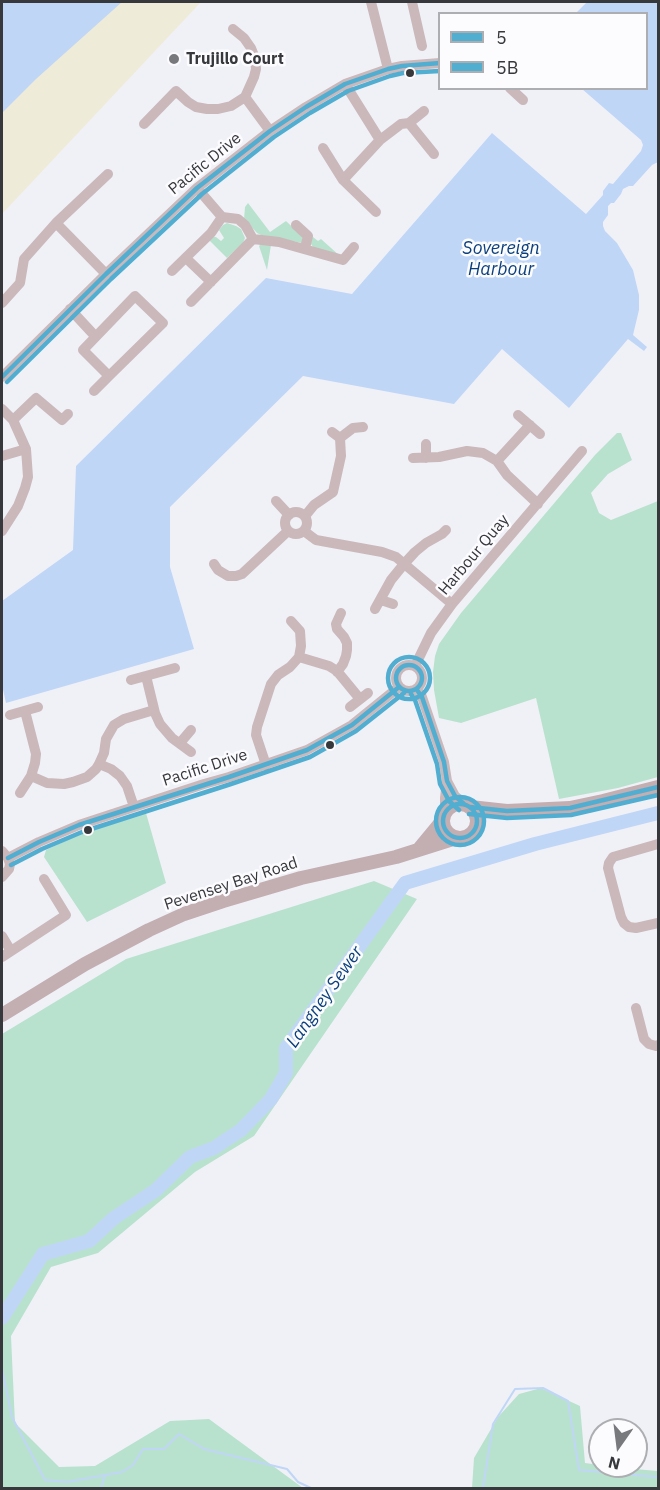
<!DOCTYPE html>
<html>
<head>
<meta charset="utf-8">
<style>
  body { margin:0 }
  #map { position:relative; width:660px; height:1490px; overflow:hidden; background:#f0f1f7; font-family:"IBM Plex Sans",sans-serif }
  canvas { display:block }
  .frame { position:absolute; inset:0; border:3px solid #37383c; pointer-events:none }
  .legend { position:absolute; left:438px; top:12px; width:210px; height:78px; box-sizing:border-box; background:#fcfcff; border:2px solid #adaeb1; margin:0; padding:8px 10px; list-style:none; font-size:18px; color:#37383c }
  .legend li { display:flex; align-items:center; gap:12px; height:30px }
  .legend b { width:30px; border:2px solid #adaeb1 }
  .north { position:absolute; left:588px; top:1418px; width:60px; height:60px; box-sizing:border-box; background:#fcfcff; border:2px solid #adaeb1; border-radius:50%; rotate:194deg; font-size:16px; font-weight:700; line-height:24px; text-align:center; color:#37383c }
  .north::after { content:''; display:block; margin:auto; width:21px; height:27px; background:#78797d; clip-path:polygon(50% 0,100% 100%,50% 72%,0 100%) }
</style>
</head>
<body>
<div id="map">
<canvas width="660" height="1490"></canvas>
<div class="frame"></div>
<ul class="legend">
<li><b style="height:8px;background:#51aed1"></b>5</li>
<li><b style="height:8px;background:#51aed1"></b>5B</li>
</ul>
<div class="north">N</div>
</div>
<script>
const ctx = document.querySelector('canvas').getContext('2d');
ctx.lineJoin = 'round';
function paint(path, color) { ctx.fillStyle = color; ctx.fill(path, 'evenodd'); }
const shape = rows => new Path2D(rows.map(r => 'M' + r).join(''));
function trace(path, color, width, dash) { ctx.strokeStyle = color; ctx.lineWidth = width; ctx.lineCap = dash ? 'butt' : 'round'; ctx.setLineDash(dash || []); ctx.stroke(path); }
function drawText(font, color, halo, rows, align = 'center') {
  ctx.font = font + ' "IBM Plex Sans",sans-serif'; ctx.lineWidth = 5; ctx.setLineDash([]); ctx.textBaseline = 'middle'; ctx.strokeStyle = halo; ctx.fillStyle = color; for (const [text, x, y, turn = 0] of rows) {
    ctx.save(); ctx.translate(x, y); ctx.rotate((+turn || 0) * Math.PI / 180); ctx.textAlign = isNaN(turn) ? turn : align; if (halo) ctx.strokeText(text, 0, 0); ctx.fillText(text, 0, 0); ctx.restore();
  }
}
paint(shape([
  [248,203,270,232,286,221,303,237,302,243,261,235,257,233,244,219,245,207],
  [227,223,236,226,241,229,245,238,243,243,227,258,209,240,213,237,216,237,221,241,224,238,219,230,223,225],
  [313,237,318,241,321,239,340,256,313,247,311,244,311,239],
  [261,244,271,245,267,270,259,246],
  [617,433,621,433,632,460,608,474,591,493,599,513,611,520,658,501,658,777,618,788,559,799,536,698,461,723,439,718,434,690,433,672,435,656,439,644,461,613,595,455],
  [146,813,166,883,87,922,44,857,46,850,82,833],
  [374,881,417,899,254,1136,195,1172,98,1253,51,1267,11,1336,15,1423,59,1467,95,1466,170,1421,209,1419,303,1488,2,1488,2,1034,126,959],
  [541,1388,580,1406,585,1463,600,1465,600,1466,658,1471,658,1488,472,1488,474,1458,498,1417,519,1394]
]), '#b9e2ce');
paint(shape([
  [2,2,201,2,2,214]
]), '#efebd9');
paint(shape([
  [2,2,122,2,36,79,2,113],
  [587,2,658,2,658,162,652,165,633,186,629,186,623,189,621,194,614,203,611,203,608,206,608,215,603,222,603,226,605,231,617,243,633,270,639,295,639,310,633,335,647,347,644,351,628,339,569,408,502,349,454,404,303,376,170,507,170,567,194,649,6,703,2,685,2,601,73,550,76,466,266,278,352,294,492,133,586,214,603,195,603,191,609,183,613,184,641,151,643,145,641,140,582,89,646,88,646,14,576,13]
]), '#c0d6f6');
trace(shape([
  [2,1369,12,1417,45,1480,67,1482,122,1472,133,1465,143,1449,164,1449,179,1434,204,1449,287,1469,298,1482,311,1488],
  [101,1488,105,1475],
  [483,1488,493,1424,515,1389,543,1388,568,1401,579,1470,658,1477]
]), '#c0d6f6', 2);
trace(shape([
  [2,1318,43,1254,89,1241,114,1218,156,1190,190,1157,214,1148,241,1130,271,1099,286,1073,286,1048,405,883,535,844,658,813]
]), '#c0d6f6', 14);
trace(shape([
  [371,2,388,69],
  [412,2,422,46],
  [345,84,380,140],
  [510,88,523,100],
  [245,97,270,131],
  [409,123,424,111],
  [144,124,176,91,188,102,196,107,207,109,218,109,231,106,245,97,254,77,256,69,255,58,251,48,244,38,233,29],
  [323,148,343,180],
  [197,188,222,217,238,219,245,225,253,239],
  [376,212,343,180,380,140,401,124,409,123,434,154],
  [56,223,106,274],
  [296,225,308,236,305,248],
  [253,239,279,242,343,260,354,247],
  [189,261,211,282],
  [172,271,211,233,222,217],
  [191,302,253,239],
  [2,303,20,283,24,259,56,223,108,174],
  [70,309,95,336],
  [2,377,106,274,197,188,270,131,306,107,345,84,388,69,402,66,440,63],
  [94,391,109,376,83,350,135,296,163,323,109,376],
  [2,409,13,420,26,449,28,477,25,488,18,506,2,531],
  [518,415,540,434],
  [13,420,36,398,62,420,68,414],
  [340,438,353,428,363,427],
  [426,444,426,458],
  [2,456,26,449],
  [413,458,439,457,467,451,483,453,497,461,507,475,538,504],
  [497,461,530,425],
  [276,501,289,515],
  '285 523a11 11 0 1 1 22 0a11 11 0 1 1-22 0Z',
  [305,516,314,505,333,492,341,456,340,438,332,432],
  [304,531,316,540,382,552,396,557,452,604],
  [214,564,218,570,228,576,236,576,242,574,288,531],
  [381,600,393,604],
  [375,609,391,580,404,564,415,552,426,543,442,534,446,530],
  [299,657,329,666,337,671,360,699],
  '396 678a13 13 0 1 1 26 0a13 13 0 1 1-26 0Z',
  [415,666,431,633,452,604,582,451],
  [337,672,343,664,346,656,347,650,347,643,344,637,337,629,336,624,341,613],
  [146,676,155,713,160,724,172,738,191,752],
  [131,680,175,668],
  [417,690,422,697,444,762,447,781,455,796,464,804],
  [350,707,368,693],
  [10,715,38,707],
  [180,743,191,730],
  [266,765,256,735,257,727,271,684,278,675,290,667,299,657,301,646,300,631,291,621],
  [31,776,47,783,64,784,73,782,87,777,96,769,99,764],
  [20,793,31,776,35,763,36,754,25,711],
  [134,807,127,786,120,776,111,769,99,764,104,753,106,739,114,725,124,719,154,710],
  [445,813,445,798,447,781],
  [658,844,613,857,609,863,608,868,621,917,624,923,629,927,636,928,658,923],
  [2,851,8,858,10,864,9,869,2,877],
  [8,858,39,842,79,825,204,784,229,777,307,750,352,725,399,687],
  [2,936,11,951],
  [2,957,66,915,44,879],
  [636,1008,644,1039,649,1044,656,1046,658,1045]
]), '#cbb8bb', 10);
trace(shape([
  '443 821a17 17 0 1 1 34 0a17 17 0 1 1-34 0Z',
  [470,807,507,811,570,808,603,801,658,787],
  [419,849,443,820],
  [2,1015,85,964,149,930,184,914,223,901,301,878,396,857,456,838]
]), '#c3aeb2', 14);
trace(shape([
  [2,377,106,274,197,188,270,131,306,107,345,84,388,69,402,66,440,63],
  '396 678a13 13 0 1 1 26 0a13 13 0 1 1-26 0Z',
  [417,690,422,697,444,762,447,781,455,796,464,804],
  '443 821a17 17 0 1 1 34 0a17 17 0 1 1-34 0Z',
  [470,807,507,811,570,808,658,787],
  [8,858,39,842,79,825,229,777,307,750,352,725,399,687]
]), '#51aed1', 4.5);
trace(shape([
  [7,382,111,279,202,194,274,137,310,113,348,91,390,76,403,73,440,71],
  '388 678a21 21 0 1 1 42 0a21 21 0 1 1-42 0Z',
  [411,694,415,700,437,764,440,784,449,801,459,810],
  '436 821a24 24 0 1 1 48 0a24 24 0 1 1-48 0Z',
  [469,814,507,818,571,815,658,795],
  [11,865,42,849,82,832,231,784,310,757,356,731,404,693]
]), '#51aed1', 4.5);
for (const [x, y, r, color] of [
  [174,59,6,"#78797d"],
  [410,73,5,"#37383c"],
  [330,745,5,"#37383c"],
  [88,830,5,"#37383c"]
]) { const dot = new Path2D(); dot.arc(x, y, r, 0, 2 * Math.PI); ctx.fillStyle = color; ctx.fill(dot); trace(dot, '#fcfcff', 2); }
drawText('bold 16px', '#37383c', '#fcfcff', [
  ["Trujillo Court",186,59]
], 'left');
drawText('16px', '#37383c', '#fcfcff', [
  ["Pacific Drive",205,164,-39],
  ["Harbour Quay",474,555,-50],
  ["Pacific Drive",205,768,-18],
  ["Pevensey Bay Road",231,884,-18]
]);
drawText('italic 18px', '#0c407d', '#fcfcff', [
  ["Sovereign",501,249],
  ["Harbour",501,270],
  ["Langney Sewer",325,997,-55]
]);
</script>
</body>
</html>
